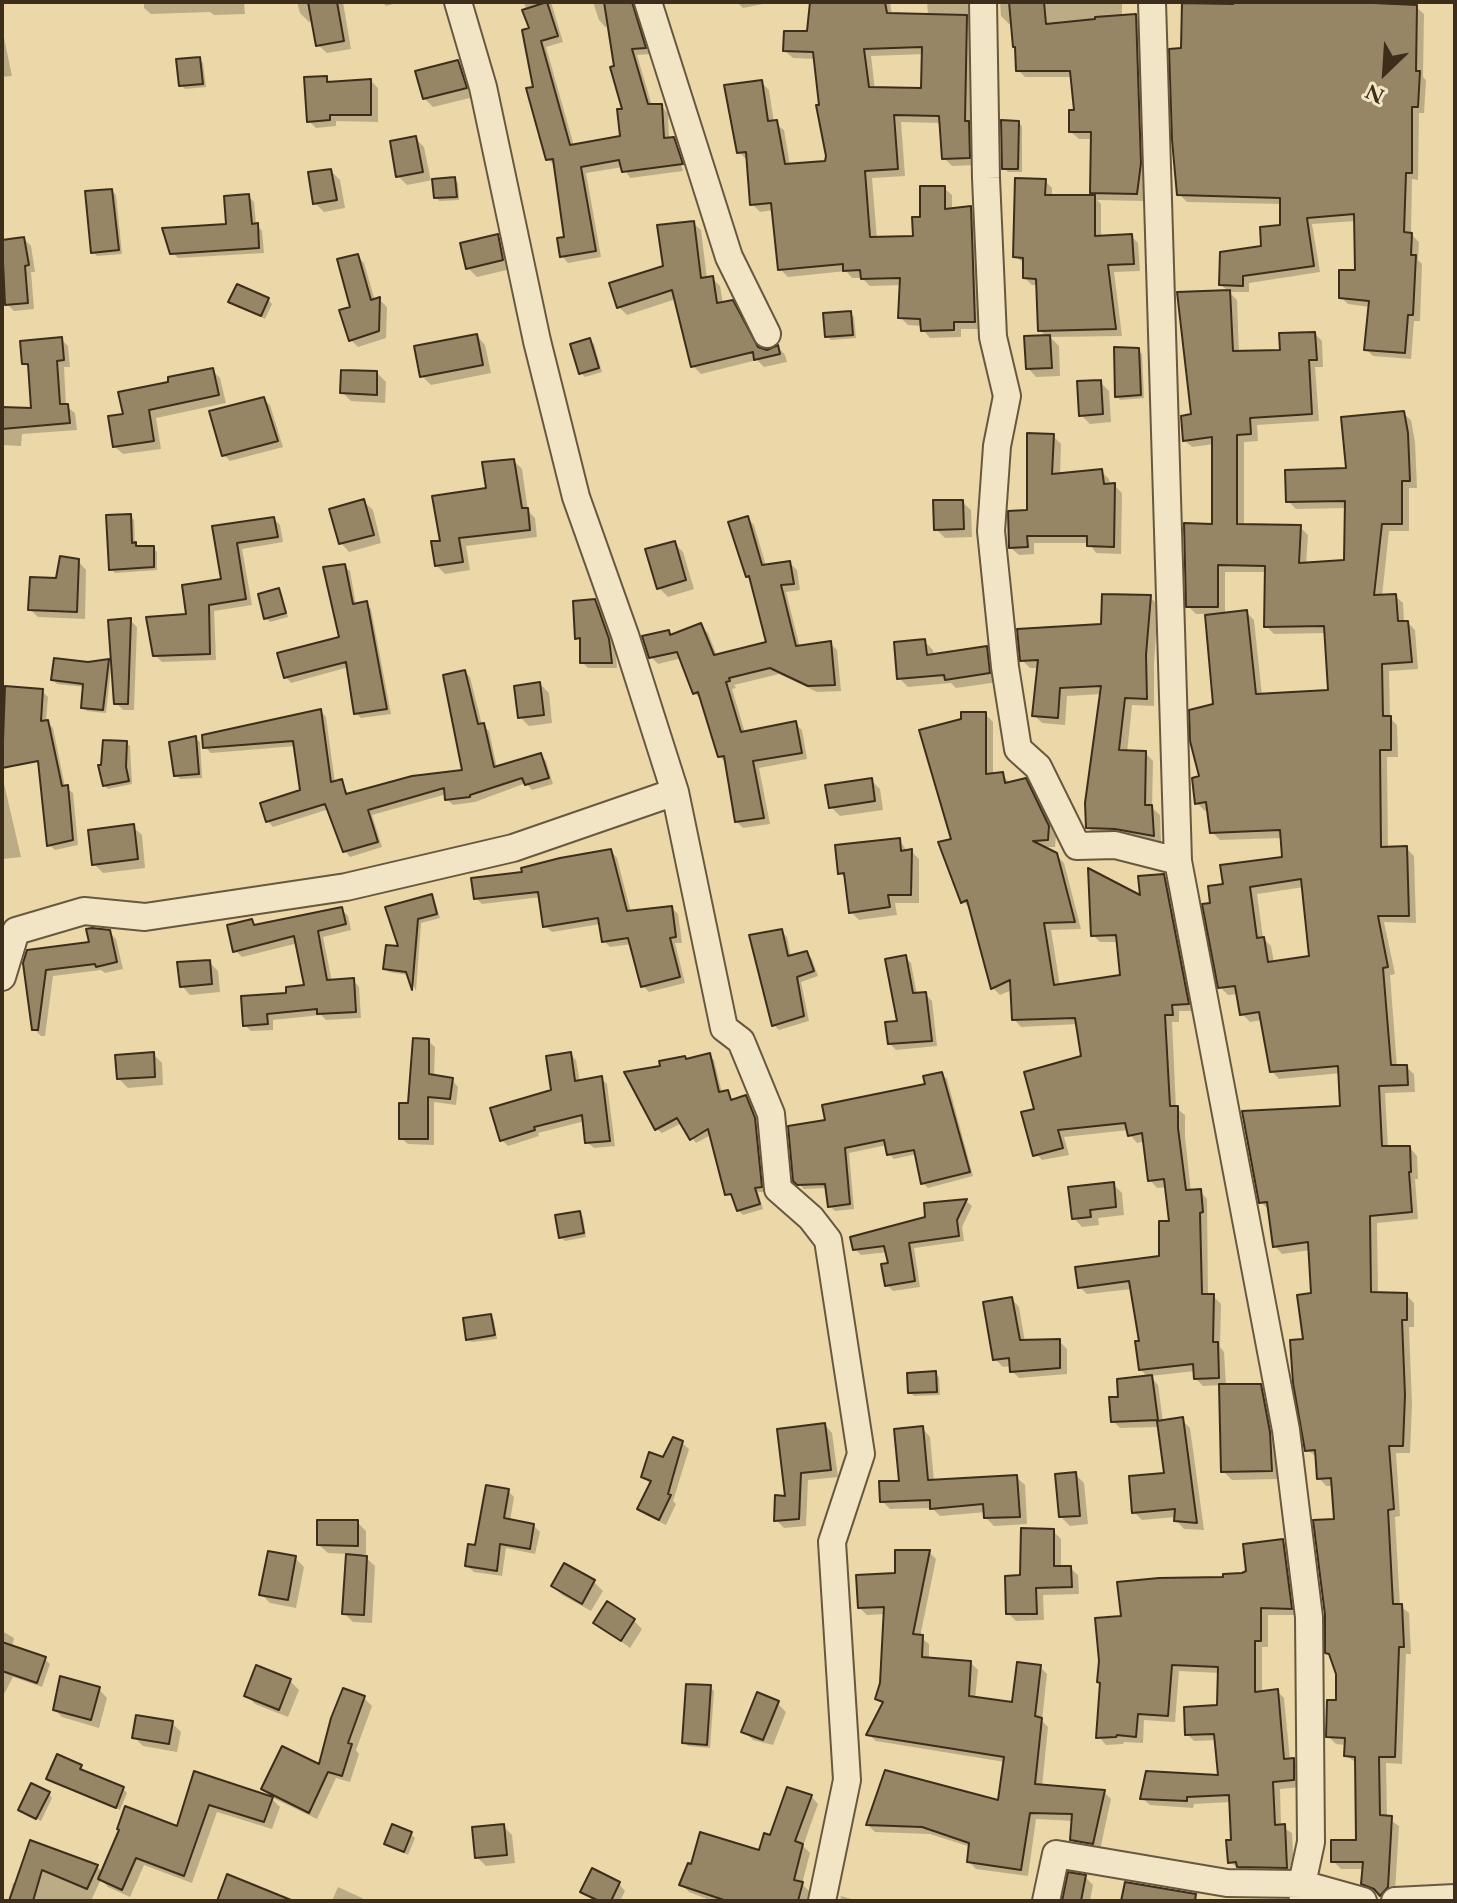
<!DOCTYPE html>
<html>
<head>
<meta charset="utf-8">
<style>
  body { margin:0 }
  #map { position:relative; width:1457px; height:1903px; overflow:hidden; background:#ebd7a8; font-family:"EB Garamond",serif }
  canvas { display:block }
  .frame { position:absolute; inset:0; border:4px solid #3d2e1c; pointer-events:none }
  .north { position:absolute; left:1345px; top:32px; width:80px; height:80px; -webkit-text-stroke:6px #f2e5c6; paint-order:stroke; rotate:205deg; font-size:22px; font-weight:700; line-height:32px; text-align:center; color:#3d2e1c }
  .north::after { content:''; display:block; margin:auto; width:28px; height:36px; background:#3d2e1c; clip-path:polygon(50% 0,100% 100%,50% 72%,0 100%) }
</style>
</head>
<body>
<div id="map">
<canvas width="1457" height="1903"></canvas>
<div class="frame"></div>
<div class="north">N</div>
</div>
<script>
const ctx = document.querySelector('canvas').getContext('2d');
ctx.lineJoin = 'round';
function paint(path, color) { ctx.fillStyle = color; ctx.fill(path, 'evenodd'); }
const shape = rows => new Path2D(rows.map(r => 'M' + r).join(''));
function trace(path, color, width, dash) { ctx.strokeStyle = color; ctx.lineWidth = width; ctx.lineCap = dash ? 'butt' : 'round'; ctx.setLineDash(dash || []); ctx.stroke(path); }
paint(shape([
  [144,2,244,2,245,14,214,15,210,12,151,14,144,8],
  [297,2,343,2,351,49,327,53,318,45,314,21,309,22,300,13],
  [382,2,401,2,386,6],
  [524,2,551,2,563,42,546,47,574,146,622,138,625,110,610,25,605,27,599,20,593,2,637,2,651,54,637,55,652,106,661,106,668,113,669,139,673,139,678,143,674,143,683,171,630,178,623,167,586,173,601,257,568,263,562,256,566,238,554,165,548,159,535,88,531,30],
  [737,2,762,2,763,4,743,8],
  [812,2,890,2,892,15,928,14,927,2,976,2,974,11,972,126,976,131,976,165,952,166,944,158,942,123,901,122,905,176,872,178,877,239,915,238,922,218,944,188,952,195,952,210,970,208,978,216,982,329,961,329,961,337,930,338,923,330,923,326,908,325,900,317,902,285,870,286,862,278,852,278,846,271,788,277,780,269,774,210,760,212,752,204,747,160,739,152,761,82,769,90,774,123,784,130,790,166,826,163,828,156,816,59,793,58,785,51,809,33],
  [924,54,923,90,875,90,871,56],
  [1000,2,1122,2,1122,17,1136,16,1143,24,1148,171,1144,201,1097,200,1101,204,1101,238,1131,236,1138,243,1140,271,1114,272,1122,336,1050,337,1059,346,1060,376,1036,377,1028,368,1047,337,1040,330,1038,285,1032,285,1025,278,1025,264,1016,257,1045,181,1052,188,1052,197,1097,197,1092,192,1093,139,1079,139,1071,132,1076,112,1073,77,1025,77,1018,70,1013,24,1009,24,1001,16],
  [1235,2,1387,2,1388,5,1416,7,1424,14,1423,77,1426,80,1424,113,1419,113,1418,180,1412,179,1411,234,1419,242,1418,260,1422,264,1420,321,1414,321,1411,359,1373,356,1366,349,1370,307,1348,304,1341,297,1357,272,1356,221,1312,224,1320,272,1249,283,1249,292,1229,292,1237,300,1239,353,1282,352,1315,334,1322,341,1323,367,1315,367,1319,421,1257,425,1258,441,1244,442,1244,526,1300,527,1308,535,1306,565,1346,562,1347,508,1296,509,1288,501,1348,470,1403,413,1411,420,1415,442,1417,488,1409,488,1409,531,1389,531,1382,596,1395,596,1403,603,1404,623,1408,623,1415,630,1418,669,1389,671,1390,718,1397,725,1398,757,1387,757,1388,849,1406,848,1414,856,1416,923,1384,922,1395,974,1390,975,1397,1067,1406,1067,1414,1074,1415,1092,1385,1093,1388,1148,1410,1148,1417,1156,1418,1179,1415,1179,1418,1219,1377,1223,1378,1294,1406,1295,1414,1303,1414,1327,1409,1327,1412,1404,1410,1453,1396,1453,1400,1516,1395,1517,1400,1606,1409,1613,1411,1654,1406,1654,1402,1764,1386,1763,1387,1818,1399,1826,1395,1891,1378,1893,1364,1883,1365,1869,1341,1869,1333,1861,1358,1842,1357,1763,1346,1756,1346,1745,1336,1744,1328,1736,1337,1702,1337,1521,1334,1486,1326,1486,1319,1478,1317,1457,1307,1450,1305,1341,1313,1295,1311,1250,1282,1254,1275,1246,1269,1210,1261,1202,1342,1108,1341,1073,1279,1079,1272,1071,1262,1020,1250,1022,1242,1014,1238,994,1228,995,1220,987,1213,904,1226,886,1284,859,1283,838,1220,840,1212,832,1209,810,1205,811,1197,803,1216,705,1207,614,1196,614,1188,606,1214,526,1214,444,1192,447,1184,440,1229,292,1221,285,1282,227,1282,204,1187,202,1179,194,1183,50,1235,6],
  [1225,572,1267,572,1266,626,1274,634,1326,633,1330,692,1262,696,1254,620,1246,612,1225,615],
  [1304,887,1311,958,1274,963,1271,946,1263,938,1257,894],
  [2,28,12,76,2,77],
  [199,59,203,63,206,87,185,89,181,85],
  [458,62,467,71,474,97,433,107,424,98],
  [326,78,332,83,371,81,378,88,378,122,336,121,336,126,316,128,309,121],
  [1018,122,1022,126,1022,172,1008,172,1004,168],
  [415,138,424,147,431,181,433,180,407,185,398,176],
  [331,171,340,180,345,208,324,212,315,203],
  [454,179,458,183,459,200,439,201,436,197],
  [112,191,116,195,122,254,97,256,93,252],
  [248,196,254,202,256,224,262,231,264,253,178,258,172,252,229,226],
  [693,223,701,230,707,279,712,278,720,286,723,304,732,302,740,310,761,350,767,352,778,347,785,355,787,362,764,367,757,360,701,374,693,366,676,299,627,315,619,307,665,267],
  [497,236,506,245,511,269,477,277,468,268],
  [24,239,31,246,35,272,31,272,34,309,14,311,7,304,5,274,2,271,2,242],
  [357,256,364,263,375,301,380,300,387,307,386,338,358,347,351,340],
  [268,300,272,304,265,319,231,302],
  [850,313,854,317,856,338,831,340,827,336],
  [477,336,485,345,491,373,431,385,422,376],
  [61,339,68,346,70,367,64,367,66,406,75,413,77,430,22,434,21,446,2,445,2,409,33,410,30,369,24,363],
  [590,340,594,344,602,372,585,377,581,373],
  [1138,350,1142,354,1144,398,1120,400,1117,396],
  [212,370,220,378,226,403,156,418,161,449,123,454,114,446,125,416,170,384],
  [377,373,386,382,385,403,351,401,342,392],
  [1100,382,1109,391,1111,422,1090,424,1081,415],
  [263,399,270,405,283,447,230,461,224,455],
  [1053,436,1061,444,1060,476,1102,472,1109,479,1110,485,1114,485,1122,493,1121,554,1096,553,1089,543,1034,543,1034,554,1019,555,1011,548,1029,512],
  [514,461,522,469,528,511,535,518,537,537,466,546,470,570,445,574,437,566,442,543],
  [364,502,373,510,381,543,349,552,341,543],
  [962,502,971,510,972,537,945,538,936,529],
  [130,516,134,520,135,545,138,548,153,548,157,552,157,570,115,573,111,569],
  [747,518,754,525,766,566,790,563,797,570,800,590,786,592,800,648,830,643,837,650,841,691,817,692,779,674,734,685,736,688,732,689,745,733,795,724,802,730,807,759,759,768,770,824,743,828,736,821,727,764,719,756,703,701,694,693,682,658,658,664,651,657,668,633,672,636,701,626,708,633,717,656,768,644,752,581,747,576],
  [274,519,280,525,283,542,242,549,252,605,214,611,216,660,162,662,155,655,189,616,224,581,215,528],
  [674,543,683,552,694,589,668,597,659,588],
  [78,561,86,570,85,619,38,617,30,609],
  [344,566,350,571,356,605,366,604,371,609,391,714,361,718,356,713,349,667,291,683,286,677,280,654,341,638],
  [279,591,282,594,288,617,270,622,266,618],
  [1150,597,1158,605,1154,664,1154,706,1132,705,1127,753,1145,753,1153,761,1152,808,1160,815,1161,842,1124,836,1096,836,1088,827,1102,694,1067,696,1065,725,1042,723,1034,715,1039,668,1030,668,1022,660,1103,626],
  [594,601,601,607,615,647,617,668,588,668,582,662,582,643,577,638],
  [130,620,137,627,134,710,123,710,116,703,113,668,111,668,106,713,87,711,83,707,85,687,57,684,53,680,88,664,108,661,113,666],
  [924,641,933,650,934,656,986,648,995,657,998,682,956,688,951,683,908,687,899,678],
  [465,672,470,677,482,725,489,731,497,768,541,755,546,761,553,784,532,790,526,783,475,802,453,805,447,799,447,794,372,815,382,847,350,857,345,851,329,809,273,827,268,821,302,792,296,746,211,753,205,747,321,711,326,717,335,783,341,782,349,795,465,772],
  [540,684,549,693,552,723,529,726,520,717],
  [42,691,48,697,46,721,53,728,65,787,73,793,78,845,55,850,49,845,40,767,35,761],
  [985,714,993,722,993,775,1002,774,1010,784,1025,780,1033,788,1056,835,1055,847,1041,847,1056,855,1064,863,1081,929,1051,930,1060,986,1122,977,1118,942,1100,942,1093,935,1142,898,1163,876,1171,884,1195,1011,1179,1011,1179,1022,1172,1022,1176,1108,1185,1115,1185,1137,1191,1192,1200,1191,1207,1199,1208,1296,1213,1296,1221,1304,1220,1347,1224,1352,1226,1386,1260,1386,1269,1395,1280,1479,1232,1480,1223,1471,1221,1385,1203,1386,1196,1379,1195,1371,1150,1376,1158,1385,1163,1422,1182,1420,1190,1428,1204,1530,1184,1529,1176,1520,1176,1517,1142,1520,1134,1512,1166,1475,1160,1427,1120,1428,1113,1421,1121,1398,1149,1378,1140,1369,1141,1342,1132,1289,1087,1294,1080,1287,1161,1258,1171,1223,1167,1187,1157,1188,1150,1180,1145,1141,1137,1143,1130,1135,1129,1130,1064,1137,1069,1155,1042,1160,1035,1152,1037,1110,1083,1058,1078,1024,1021,1027,1014,1019,1012,990,1000,995,993,988,970,909,963,901,954,841],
  [196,739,200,742,202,778,180,779,176,775],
  [126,743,130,746,132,784,108,789,104,785],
  [2,775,21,857,3,859,2,872],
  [871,780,880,789,883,810,840,816,831,807],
  [133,827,142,835,145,868,103,873,94,864],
  [899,840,908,852,911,851,919,859,919,903,895,903,897,915,859,920,851,912,846,879,840,873],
  [611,851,617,858,631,913,672,908,678,914,682,943,675,943,685,983,649,992,643,986,632,944,610,947,604,941,601,924,552,932,545,926,541,897,482,904,476,898,524,874],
  [431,897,435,901,440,918,421,923,416,991,409,975,389,972,385,968,401,949,388,908],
  [341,909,348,916,351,930,323,937,332,982,353,980,359,987,361,1018,326,1020,321,1015,273,1020,273,1030,251,1031,245,1025,289,995,306,987,298,943,242,957,235,950,251,921,257,926],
  [781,931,787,937,791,957,807,953,812,959,818,976,801,982,809,1021,779,1030,774,1025],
  [109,932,116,939,123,969,105,973,101,970,53,976,45,1036,41,1036,34,1029,25,963,92,944],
  [905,957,911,963,917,995,926,995,932,1001,937,1046,896,1050,890,1044,899,1023],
  [209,962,218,971,220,992,190,995,182,986],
  [428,1041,435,1047,434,1077,452,1080,458,1087,456,1105,434,1102,434,1145,408,1144,401,1138],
  [153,1054,162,1063,163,1085,128,1088,119,1079],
  [570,1054,576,1060,580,1082,601,1078,607,1084,615,1146,594,1148,587,1142,585,1121,538,1133,539,1136,508,1146,502,1140,553,1091],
  [709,1055,714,1060,722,1093,727,1092,733,1102,745,1098,750,1102,759,1124,766,1192,758,1192,763,1209,743,1215,738,1210,735,1199,727,1194,711,1135,696,1143,682,1123,662,1133,657,1129,687,1061],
  [942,1074,947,1079,973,1176,928,1188,923,1183,917,1154,894,1159,889,1154,887,1145,849,1153,854,1209,835,1211,830,1206,828,1188,804,1189,795,1180,828,1121,927,1085],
  [1113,1184,1122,1193,1124,1215,1098,1218,1099,1225,1082,1227,1074,1218],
  [966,1201,972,1206,962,1227,964,1241,914,1248,920,1287,893,1291,887,1285,891,1264,888,1252,861,1255,855,1249],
  [579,1213,583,1217,586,1237,565,1241,561,1237],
  [1012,1299,1019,1307,1025,1342,1059,1341,1067,1349,1067,1374,1019,1378,1012,1371,1011,1366,1003,1367,995,1359],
  [490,1316,494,1320,497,1339,472,1342,468,1339],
  [935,1374,939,1377,940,1395,914,1396,910,1392],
  [825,1425,832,1433,838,1477,808,1480,806,1526,784,1528,776,1520],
  [922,1428,930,1437,934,1481,1016,1477,1025,1485,1027,1524,994,1526,986,1518,986,1512,940,1516,932,1508,890,1509,882,1501,901,1482],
  [682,1443,689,1449,673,1501,676,1504,666,1525,646,1515,640,1509,651,1485,644,1477],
  [1075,1474,1084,1483,1088,1524,1070,1526,1061,1517],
  [508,1491,514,1497,510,1521,534,1526,540,1532,535,1554,506,1548,502,1576,474,1572,467,1566],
  [357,1522,366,1531,366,1554,362,1554,375,1566,372,1623,353,1622,344,1613,348,1554,328,1553,319,1545],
  [1053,1531,1061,1539,1061,1568,1070,1568,1078,1575,1079,1594,1043,1595,1044,1620,1016,1621,1008,1613,1022,1577],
  [1283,1541,1290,1548,1298,1615,1268,1615,1268,1647,1262,1647,1262,1693,1277,1691,1284,1698,1290,1760,1301,1768,1301,1787,1280,1789,1281,1826,1292,1833,1294,1874,1246,1874,1230,1862,1233,1842,1231,1802,1194,1804,1193,1808,1150,1805,1142,1798,1220,1777,1217,1740,1194,1741,1187,1734,1219,1707,1220,1673,1179,1671,1175,1722,1144,1720,1143,1743,1124,1742,1123,1744,1106,1745,1099,1737,1123,1618,1242,1575],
  [929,1552,936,1559,920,1637,929,1644,929,1660,971,1663,978,1670,975,1699,1014,1704,1040,1667,1047,1674,1042,1721,1048,1727,1042,1787,1104,1792,1111,1799,1100,1850,1080,1847,1072,1839,1074,1821,1036,1819,1028,1876,976,1869,969,1862,971,1847,930,1834,875,1832,868,1825,1000,1802,1005,1762,876,1741,869,1735,884,1705,877,1698,882,1683,886,1614,867,1615,860,1608,897,1575],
  [295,1558,304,1567,296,1608,270,1603,261,1594],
  [565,1565,594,1582,603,1591,591,1611,562,1595,553,1586],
  [633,1620,642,1629,630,1648,596,1623],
  [2,1631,14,1638,12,1647,45,1659,50,1664,42,1687,13,1677,2,1698],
  [257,1668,290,1681,299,1690,288,1717,255,1704,246,1695],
  [61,1679,99,1689,107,1698,99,1728,62,1717,53,1708],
  [710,1687,714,1691,710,1748,688,1746,684,1742],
  [344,1690,364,1698,372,1706,356,1750,359,1754,350,1782,336,1778,317,1819,271,1797,263,1789,320,1766],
  [777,1703,786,1712,773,1745,753,1740,744,1731],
  [172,1723,181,1732,177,1752,143,1746,134,1737],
  [58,1756,81,1767,84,1773,123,1789,127,1793,120,1810,52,1782,48,1778],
  [196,1774,272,1799,280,1807,272,1829,217,1812,192,1883,144,1865,130,1897,108,1887,101,1879,91,1901,8,1901,13,1883,17,1884,31,1842,97,1867,103,1873,178,1828],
  [49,1794,52,1798,41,1821,21,1810],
  [811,1796,818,1804,803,1846,810,1853,802,1884,815,1897,814,1901,712,1901,689,1892,681,1884,760,1852],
  [503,1826,512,1835,515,1863,486,1866,477,1857],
  [411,1834,415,1838,408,1855,386,1844],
  [1085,1877,1093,1885,1090,1901,1064,1901],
  [619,1884,625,1891,620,1901,594,1901,583,1892],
  [338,1887,362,1898,366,1901,332,1901],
  [841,1896,858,1901,840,1901]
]), '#0003');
const building = shape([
  [308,2,337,2,344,41,316,46,308,2],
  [547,2,558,36,541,41,570,145,620,136,617,109,622,109,610,67,614,66,604,2,632,2,646,48,632,49,648,104,662,104,664,138,674,137,683,164,622,172,619,160,581,167,596,251,560,257,557,238,564,237,553,159,546,160,526,88,533,87,522,30,529,28,522,10,547,2],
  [810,2,885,2,887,13,967,15,965,121,969,121,970,158,942,159,939,116,894,115,898,169,865,171,870,237,913,236,912,217,920,217,920,186,945,186,945,209,971,206,975,322,954,322,954,330,921,331,920,319,898,318,900,278,861,279,860,270,843,271,843,264,778,270,771,203,750,205,746,152,737,153,724,85,762,80,768,121,777,120,785,164,825,161,826,156,816,105,819,105,813,52,783,51,784,31,807,31,810,2],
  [922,47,921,88,869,87,864,49,922,47],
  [1009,2,1044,2,1046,24,1095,19,1095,17,1136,14,1141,163,1137,194,1090,193,1091,132,1069,132,1069,110,1074,110,1070,71,1016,71,1015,47,1013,47,1009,2],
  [1233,2,1351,2,1417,5,1416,71,1420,71,1418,107,1412,107,1412,173,1406,173,1404,232,1412,233,1411,255,1416,255,1413,315,1408,315,1405,353,1364,350,1369,301,1339,298,1339,270,1355,270,1354,214,1307,218,1314,266,1243,276,1243,286,1219,285,1220,252,1261,246,1260,227,1280,225,1280,198,1177,195,1172,140,1169,49,1181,48,1182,3,1233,4,1233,2],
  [200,57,203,84,179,86,176,59,200,57],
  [458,60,467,88,423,99,415,71,458,60],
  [327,76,327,82,371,79,371,115,330,115,330,120,307,122,304,77,327,76],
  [1001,120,1019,121,1018,169,1002,169,1001,120],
  [416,136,423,172,396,177,390,141,416,136],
  [331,169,337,200,313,204,308,172,331,169],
  [455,177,457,197,434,198,432,179,455,177],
  [1015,178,1046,179,1045,195,1095,195,1095,236,1132,234,1134,264,1108,265,1116,329,1038,331,1036,279,1023,278,1023,258,1013,257,1015,178],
  [112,189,119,250,91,253,85,191,112,189],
  [249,194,252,224,258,223,259,248,170,254,162,228,226,224,224,196,249,194],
  [694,221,701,278,713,276,717,303,733,300,758,347,767,350,778,345,780,354,754,360,753,352,691,367,672,290,617,308,609,283,663,266,657,225,694,221],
  [498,234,503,260,466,269,460,243,498,234],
  [24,237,29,265,25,266,28,303,5,305,2,240,24,237],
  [358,254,371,300,380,297,379,331,349,341,339,310,350,307,337,259,358,254],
  [237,284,269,298,261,316,228,302,237,284],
  [1230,290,1233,351,1280,350,1279,333,1315,332,1317,360,1309,360,1312,414,1250,418,1251,434,1237,435,1237,524,1301,525,1299,563,1344,560,1345,501,1286,502,1285,470,1346,468,1341,417,1404,411,1408,433,1410,481,1402,481,1402,524,1382,524,1374,595,1396,594,1398,621,1408,621,1412,662,1382,664,1383,716,1391,716,1391,750,1380,750,1381,847,1407,846,1409,916,1378,916,1388,967,1383,968,1391,1065,1407,1065,1408,1085,1379,1086,1382,1146,1410,1146,1411,1172,1409,1172,1412,1212,1370,1216,1371,1292,1407,1293,1407,1320,1402,1320,1405,1395,1403,1446,1389,1446,1394,1509,1388,1510,1393,1604,1402,1604,1404,1647,1399,1647,1395,1757,1379,1757,1380,1815,1392,1816,1388,1887,1380,1896,1374,1889,1361,1884,1363,1862,1331,1862,1331,1840,1356,1840,1355,1757,1344,1756,1345,1738,1326,1737,1327,1700,1336,1700,1336,1674,1329,1654,1325,1653,1325,1615,1313,1520,1334,1519,1331,1478,1317,1479,1315,1450,1305,1451,1293,1383,1290,1340,1303,1339,1297,1295,1311,1293,1308,1242,1273,1247,1267,1202,1259,1203,1242,1111,1340,1106,1338,1066,1270,1072,1259,1012,1240,1015,1235,986,1218,988,1202,904,1210,903,1208,886,1223,884,1220,865,1282,857,1280,830,1210,833,1206,802,1195,804,1192,778,1199,776,1190,741,1189,710,1213,704,1205,615,1247,610,1256,694,1328,690,1324,626,1264,627,1265,566,1218,565,1218,607,1186,607,1184,523,1212,524,1212,437,1183,441,1181,416,1191,414,1177,292,1230,290],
  [1301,879,1309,956,1268,962,1264,937,1257,938,1250,887,1301,879],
  [851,311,853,335,825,337,823,313,851,311],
  [477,334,483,365,420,377,414,346,477,334],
  [1050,335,1052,368,1026,369,1024,336,1050,335],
  [62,337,64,360,57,361,60,404,68,404,70,423,2,429,2,407,31,408,28,364,22,364,20,341,62,337],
  [590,338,599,368,579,374,570,344,590,338],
  [1114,347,1139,348,1141,395,1115,397,1114,347],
  [213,368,219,395,149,410,154,441,113,447,108,416,123,414,118,392,168,382,168,377,213,368],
  [341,370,377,371,377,395,340,393,341,370],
  [1101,380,1103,414,1079,416,1077,381,1101,380],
  [264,397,278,441,222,456,209,411,264,397],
  [1027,433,1054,434,1052,474,1102,469,1104,484,1115,483,1114,547,1087,546,1087,536,1027,536,1028,547,1009,548,1008,511,1027,510,1027,433],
  [514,459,522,508,528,508,530,530,459,538,463,562,435,566,431,541,440,541,432,496,486,488,482,462,514,459],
  [364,499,374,535,339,544,329,509,364,499],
  [933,500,963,500,964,529,934,530,933,500],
  [131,514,132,543,136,542,136,546,154,546,154,567,109,570,106,515,131,514],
  [748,516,762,565,790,561,794,584,781,585,796,646,831,641,835,685,808,686,770,668,729,678,730,681,726,682,741,732,796,721,802,753,753,761,764,818,735,822,724,756,718,757,698,692,693,694,677,652,649,658,642,636,669,630,670,635,701,623,714,655,766,642,749,576,746,577,728,522,748,516],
  [274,517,278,537,237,543,246,599,209,605,210,654,153,656,146,617,186,614,182,585,221,579,212,526,274,517],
  [675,541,686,580,657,589,645,549,675,541],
  [60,556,79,559,77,612,28,610,30,577,56,578,60,556],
  [345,564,353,604,367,601,387,709,354,714,346,662,284,678,277,653,339,637,323,567,345,564],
  [279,588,286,613,264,619,258,594,279,588],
  [1102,594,1151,595,1146,655,1147,699,1125,698,1119,750,1146,751,1145,805,1152,805,1154,836,1115,829,1086,828,1085,803,1101,686,1060,688,1058,718,1032,716,1038,660,1020,661,1017,629,1101,624,1102,594],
  [595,599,609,639,612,663,580,663,580,638,575,639,573,601,595,599],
  [131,618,128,704,114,704,108,620,131,618],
  [925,639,927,655,987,646,990,673,945,680,944,675,897,679,894,642,925,639],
  [54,658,88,662,109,659,103,710,81,708,83,684,51,680,54,658],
  [465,670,478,724,484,723,494,767,541,753,549,778,525,785,522,778,470,795,470,797,445,800,444,788,368,810,378,842,343,852,325,804,266,822,260,803,300,790,293,741,203,748,202,735,321,709,331,782,342,779,346,794,412,776,462,770,443,675,465,670],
  [540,682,544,715,518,718,514,686,540,682],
  [5,686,43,689,41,721,48,720,62,786,68,785,73,840,47,846,38,761,2,768,5,686],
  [961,712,986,712,986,774,1003,772,1005,783,1026,778,1049,826,1048,840,1033,841,1057,853,1075,922,1044,923,1054,985,1120,975,1116,935,1091,936,1088,868,1140,895,1138,876,1164,874,1189,1004,1172,1005,1173,1015,1165,1015,1170,1106,1178,1106,1178,1128,1186,1190,1201,1189,1203,1212,1200,1213,1202,1294,1214,1294,1213,1342,1218,1342,1219,1378,1194,1379,1193,1364,1139,1370,1135,1341,1139,1341,1129,1281,1078,1288,1075,1267,1159,1256,1159,1221,1169,1221,1164,1179,1148,1181,1142,1133,1128,1136,1125,1123,1058,1130,1063,1148,1033,1156,1021,1112,1034,1109,1024,1072,1081,1056,1075,1018,1012,1020,1010,980,991,989,967,900,961,903,938,842,951,839,919,730,961,719,961,712],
  [196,736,199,774,174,776,169,742,196,736],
  [103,740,127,741,126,767,129,781,103,786,98,765,101,765,103,740],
  [872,778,875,801,829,808,825,785,872,778],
  [134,824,138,859,92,865,88,830,134,824],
  [900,838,901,851,912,849,911,895,888,895,890,907,849,913,844,873,838,874,835,845,900,838],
  [611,849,627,911,672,906,676,937,670,938,680,977,641,987,628,938,602,942,598,918,543,927,538,892,474,899,471,878,522,872,521,868,560,858,611,849],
  [432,894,437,914,418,919,412,990,406,972,383,969,386,945,398,946,385,907,432,894],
  [342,907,346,924,318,931,327,980,354,978,356,1012,317,1014,317,1009,267,1014,268,1024,243,1026,241,996,286,993,286,987,304,985,294,936,233,952,227,925,252,919,254,925,342,907],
  [92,928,110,930,117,962,96,967,95,964,46,970,38,1030,32,1030,23,963,27,950,89,942,86,929,92,928],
  [782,929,788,956,807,951,814,971,797,977,804,1016,772,1026,749,935,782,929],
  [906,955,913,993,926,992,932,1041,888,1044,885,1022,897,1021,885,959,906,955],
  [210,960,212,984,180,987,177,962,210,960],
  [413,1038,429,1039,429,1074,453,1078,450,1099,428,1097,428,1139,399,1139,399,1103,408,1103,413,1038],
  [154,1052,155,1077,117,1079,115,1055,154,1052],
  [571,1052,575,1081,602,1076,610,1141,585,1143,582,1115,534,1127,535,1130,500,1141,490,1108,551,1090,546,1056,571,1052],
  [710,1053,719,1092,728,1090,731,1100,746,1095,755,1118,762,1187,755,1188,760,1204,737,1211,731,1194,725,1195,708,1129,690,1140,677,1118,655,1130,624,1072,660,1066,659,1061,685,1056,686,1059,710,1053],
  [942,1072,970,1172,921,1184,914,1150,887,1155,884,1140,845,1148,850,1204,828,1207,825,1184,797,1185,793,1181,788,1126,825,1120,822,1105,925,1084,923,1076,942,1072],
  [1114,1182,1116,1207,1090,1210,1091,1217,1072,1219,1068,1187,1114,1182],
  [967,1199,957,1220,959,1236,909,1243,915,1281,885,1286,881,1264,888,1263,884,1246,853,1250,850,1237,925,1217,924,1203,967,1199],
  [580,1211,584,1233,559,1238,555,1215,580,1211],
  [1012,1297,1020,1340,1060,1339,1060,1368,1010,1372,1009,1358,993,1360,983,1302,1012,1297],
  [491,1314,495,1335,466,1340,463,1318,491,1314],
  [936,1371,937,1392,908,1393,907,1373,936,1371],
  [1152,1375,1158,1420,1111,1422,1109,1397,1118,1397,1117,1379,1152,1375],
  [1219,1384,1261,1384,1270,1432,1272,1471,1221,1472,1219,1384],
  [1183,1417,1197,1523,1174,1521,1175,1509,1132,1513,1129,1476,1164,1473,1157,1421,1183,1417],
  [825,1423,831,1470,801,1473,799,1519,774,1521,775,1495,785,1496,777,1429,825,1423],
  [923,1426,928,1480,1017,1475,1020,1517,984,1518,983,1504,930,1509,930,1500,880,1502,879,1481,899,1481,894,1429,923,1426],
  [673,1437,683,1441,668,1494,671,1495,659,1520,637,1509,651,1481,641,1477,649,1452,663,1457,673,1437],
  [1076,1472,1080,1516,1059,1517,1055,1474,1076,1472],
  [486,1485,509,1489,504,1518,534,1524,530,1549,500,1544,497,1571,465,1566,468,1544,475,1545,486,1485],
  [317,1520,358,1520,358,1546,317,1545,317,1520],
  [1021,1528,1054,1529,1054,1566,1071,1566,1072,1587,1036,1588,1037,1614,1006,1614,1005,1576,1020,1575,1021,1528],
  [1283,1539,1292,1609,1261,1608,1261,1641,1255,1641,1255,1692,1278,1689,1284,1759,1294,1758,1294,1780,1273,1782,1275,1825,1285,1824,1287,1868,1237,1867,1236,1862,1228,1863,1226,1840,1231,1840,1229,1795,1187,1797,1187,1801,1140,1799,1146,1771,1218,1775,1214,1734,1185,1735,1184,1707,1217,1705,1218,1667,1172,1665,1168,1716,1138,1714,1136,1737,1117,1735,1116,1737,1096,1738,1100,1683,1097,1682,1099,1661,1095,1618,1121,1616,1117,1582,1159,1578,1223,1577,1223,1574,1242,1573,1246,1571,1243,1544,1283,1539],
  [895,1550,930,1550,913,1634,923,1635,922,1657,971,1661,969,1696,1012,1702,1017,1662,1041,1665,1035,1716,1042,1718,1035,1784,1105,1790,1093,1844,1070,1840,1072,1814,1030,1813,1021,1870,967,1862,969,1843,922,1827,866,1825,885,1770,998,1800,1004,1757,866,1735,883,1702,875,1699,880,1683,884,1607,858,1608,856,1575,895,1573,895,1550],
  [268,1551,296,1556,288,1600,259,1595,268,1551],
  [346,1554,367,1556,364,1615,342,1614,346,1554],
  [564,1563,595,1580,582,1604,551,1586,564,1563],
  [607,1601,635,1619,621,1641,593,1623,607,1601],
  [2,1642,46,1657,37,1683,2,1671,2,1642],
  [256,1665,291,1679,279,1710,244,1696,256,1665],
  [60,1676,100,1687,91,1720,53,1710,60,1676],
  [686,1684,711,1685,707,1745,682,1743,686,1684],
  [343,1688,365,1696,348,1743,352,1744,342,1776,328,1772,309,1813,261,1789,282,1746,319,1764,331,1718,343,1688],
  [757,1692,779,1701,763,1740,741,1732,757,1692],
  [136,1715,173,1721,169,1744,132,1738,136,1715],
  [57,1754,82,1765,80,1769,124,1787,116,1808,46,1779,57,1754],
  [194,1771,273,1797,264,1822,209,1805,184,1876,136,1858,122,1890,98,1879,119,1830,117,1829,125,1806,177,1826,194,1771],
  [31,1783,50,1792,36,1819,18,1810,31,1783],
  [787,1787,812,1795,795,1841,803,1844,794,1880,803,1882,798,1901,727,1901,679,1885,688,1863,691,1864,700,1832,759,1850,764,1833,770,1835,787,1787],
  [392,1824,412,1832,404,1852,384,1844,392,1824],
  [504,1824,507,1855,475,1858,472,1827,504,1824],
  [30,1840,98,1865,87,1889,42,1870,33,1901,9,1901,30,1840],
  [592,1868,620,1882,611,1901,599,1901,580,1892,592,1868],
  [1068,1872,1086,1875,1081,1901,1062,1901,1068,1872],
  [227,1874,291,1900,290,1901,217,1901,227,1874],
  [1125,1882,1196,1894,1195,1901,1121,1901,1125,1882]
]);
paint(building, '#978665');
trace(building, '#3d2e1c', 2);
const minor = shape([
  [458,2,483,87,537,341,576,497,625,635,675,792,724,1028,741,1041,771,1114,778,1189,811,1218,828,1240,861,1454,832,1542,847,1780,822,1901],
  [648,2,729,257,767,334],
  [983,2,986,178,993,337,1007,396,997,446,991,531,1005,667,1018,749,1038,767,1077,846,1115,845,1178,861],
  [1152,2,1178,861,1286,1430,1309,1617,1311,1842,1302,1884,1303,1901],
  [2,977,16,931,84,911,145,917,346,887,513,848,675,792],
  [1046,1901,1056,1854,1227,1883,1302,1884,1363,1901],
  [1395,1901,1455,1898]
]);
trace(minor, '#68583f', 30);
trace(minor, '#f2e5c6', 26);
</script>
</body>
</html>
